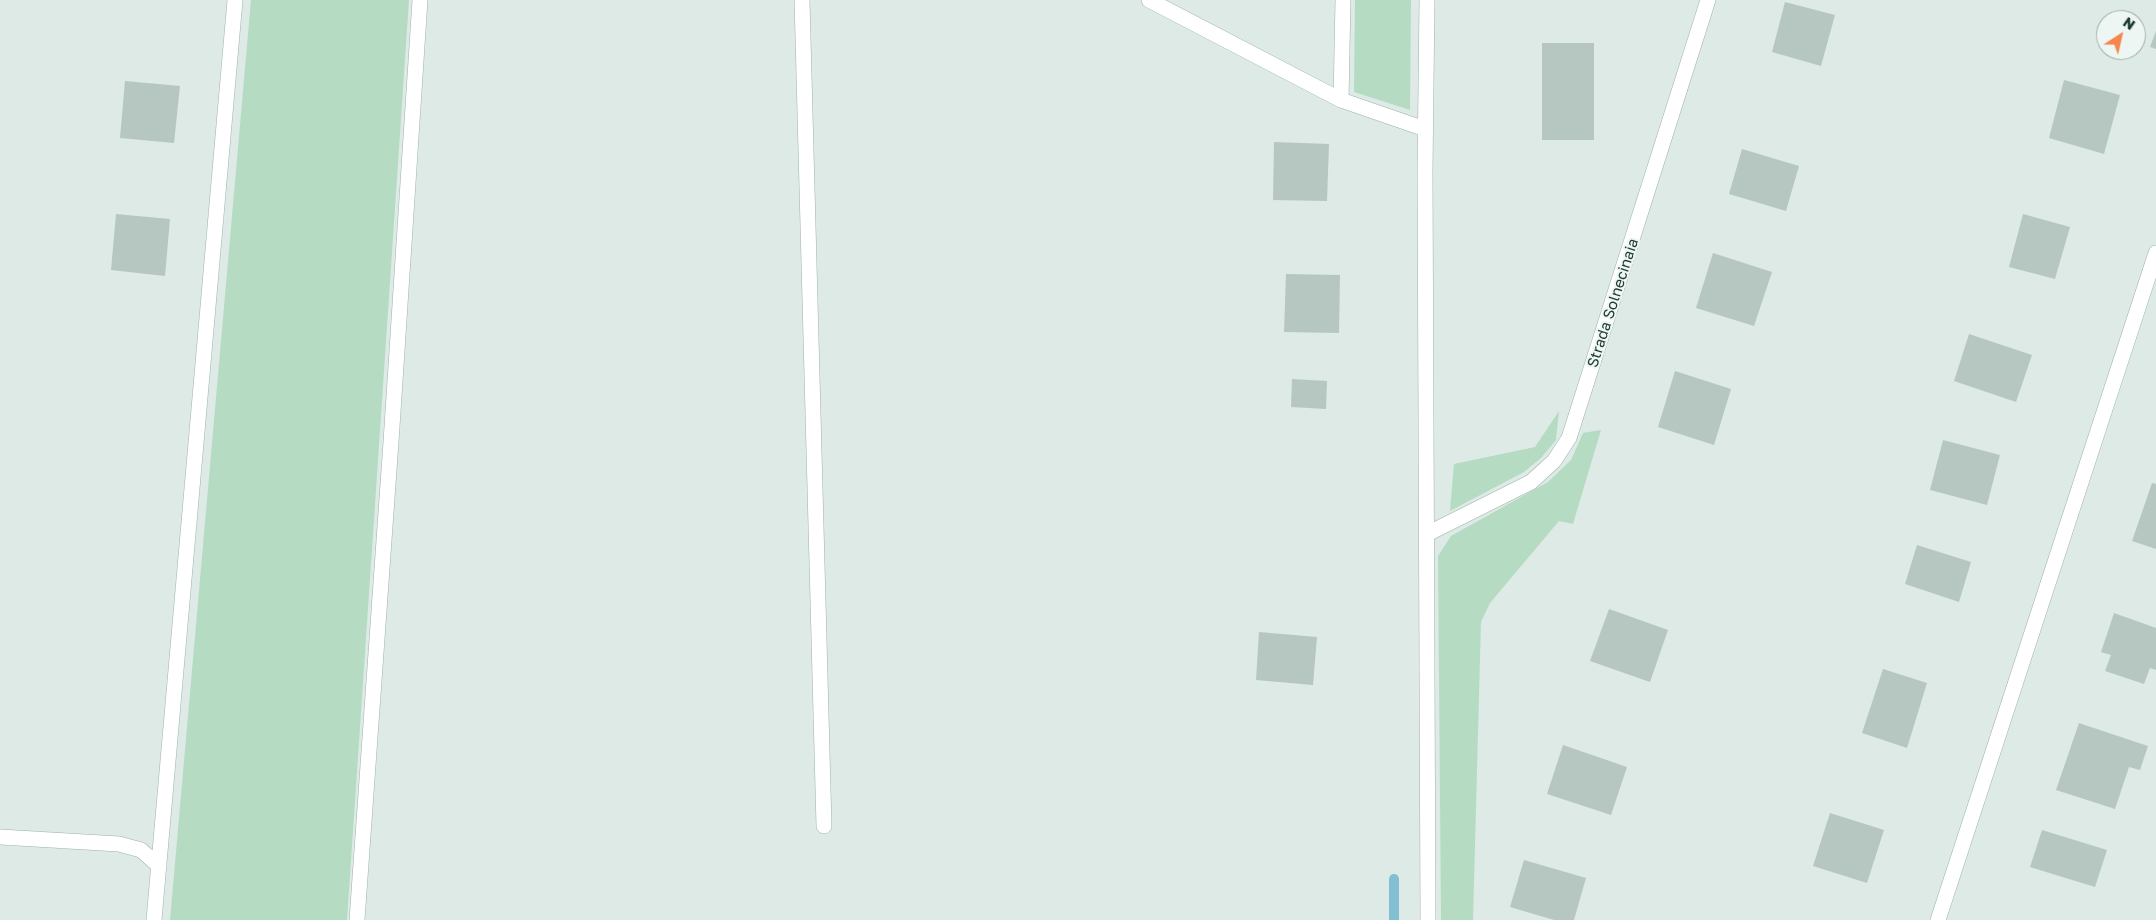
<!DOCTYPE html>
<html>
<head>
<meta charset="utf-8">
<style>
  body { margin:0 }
  #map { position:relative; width:2156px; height:920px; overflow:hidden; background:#ddeae5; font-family:"Golos Text",sans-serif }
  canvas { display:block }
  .north { position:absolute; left:2096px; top:10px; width:50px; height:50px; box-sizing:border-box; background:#edf6f3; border:1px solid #9aaaa7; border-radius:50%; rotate:35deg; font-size:14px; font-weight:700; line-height:20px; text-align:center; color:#1e3934 }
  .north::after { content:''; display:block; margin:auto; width:18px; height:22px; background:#f7854e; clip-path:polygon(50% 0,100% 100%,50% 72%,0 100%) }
</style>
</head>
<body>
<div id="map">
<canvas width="2156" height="920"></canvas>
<div class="north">N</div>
</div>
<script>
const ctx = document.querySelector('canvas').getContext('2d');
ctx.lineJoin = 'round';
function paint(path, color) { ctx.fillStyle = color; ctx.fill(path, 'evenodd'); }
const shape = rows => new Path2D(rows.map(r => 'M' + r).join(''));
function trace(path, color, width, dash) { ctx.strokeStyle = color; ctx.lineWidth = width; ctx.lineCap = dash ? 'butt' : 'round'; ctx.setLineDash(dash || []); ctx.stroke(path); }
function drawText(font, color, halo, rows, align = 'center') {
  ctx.font = font + ' "Golos Text",sans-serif'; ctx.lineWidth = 4; ctx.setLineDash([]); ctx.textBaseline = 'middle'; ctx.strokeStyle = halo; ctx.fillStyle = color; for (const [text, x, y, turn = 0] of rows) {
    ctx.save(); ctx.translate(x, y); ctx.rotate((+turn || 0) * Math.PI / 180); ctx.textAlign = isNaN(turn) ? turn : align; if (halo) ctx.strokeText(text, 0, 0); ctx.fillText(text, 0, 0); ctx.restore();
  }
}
paint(shape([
  [251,0,409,0,347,920,170,920],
  [1355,0,1411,0,1410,110,1354,92],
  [1559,411,1556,440,1541,458,1524,472,1450,511,1454,464,1535,447],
  [1601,430,1573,524,1559,521,1490,603,1481,622,1473,920,1441,920,1438,556,1451,536,1548,482,1571,460,1583,433]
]), '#b5dcc3');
trace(shape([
  [1394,920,1394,879]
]), '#82bfd2', 10);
paint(shape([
  [1785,2,1835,15,1821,66,1772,52],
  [2156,31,2156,49,2150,47],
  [1542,43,1594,43,1594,140,1542,140],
  [2064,80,2120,95,2104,154,2049,138],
  [125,81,180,86,174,143,120,138],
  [1274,142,1329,144,1327,201,1273,200],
  [1742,149,1799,166,1786,211,1729,194],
  [116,214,170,219,165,276,111,270],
  [2023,214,2070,227,2055,279,2009,267],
  [1713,253,1772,272,1754,326,1696,308],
  [1286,274,1340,275,1339,333,1284,332],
  [1969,334,2032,355,2016,402,1954,381],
  [1675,371,1731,389,1714,445,1658,427],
  [1292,379,1327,381,1326,409,1291,407],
  [1943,440,2000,455,1987,505,1930,490],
  [2152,483,2156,484,2156,549,2132,541],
  [1917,545,1971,562,1959,602,1905,584],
  [1609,609,1668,630,1650,682,1590,661],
  [2114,613,2156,628,2156,670,2150,668,2144,684,2105,671,2111,655,2101,652],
  [1259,632,1317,637,1313,685,1256,680],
  [1883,669,1927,683,1907,748,1862,733],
  [2079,723,2148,746,2140,770,2129,767,2115,809,2056,790],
  [1563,745,1627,767,1611,815,1547,794],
  [1830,813,1884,830,1867,883,1813,866],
  [2042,830,2107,850,2095,887,2030,867],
  [1524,860,1586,878,1574,920,1554,920,1510,907]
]), '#b6c7c1');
const street = shape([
  [802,0,824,826],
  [1149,0,1341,100,1425,129],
  [1427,0,1425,171,1428,920],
  [1341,100,1343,0],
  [1427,534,1531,482,1554,461,1569,438,1708,0],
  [0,837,119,844,141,850,159,866],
  [154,920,235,0],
  [357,920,391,442,420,0],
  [1938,920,2156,253]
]);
trace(street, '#a0b1ac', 16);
trace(street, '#fff', 15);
drawText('15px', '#1e3934', '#edf6f3', [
  ["Strada Solnecinaia",1613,303,-72]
]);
</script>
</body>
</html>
